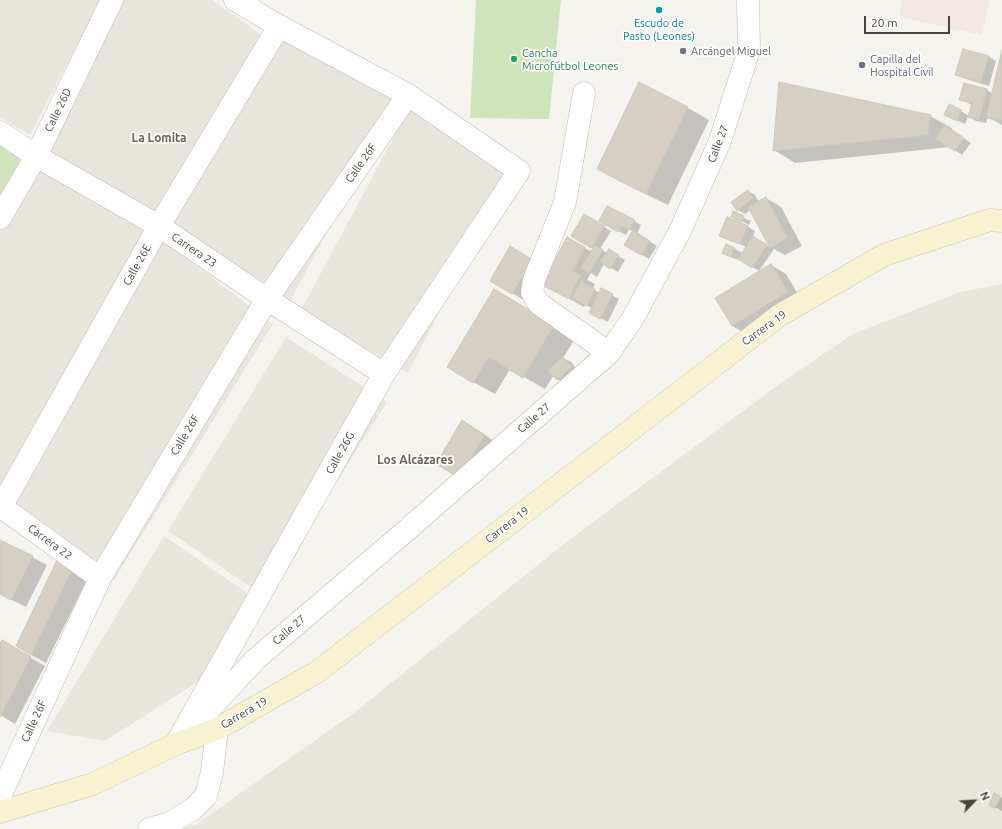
<!DOCTYPE html>
<html>
<head>
<meta charset="utf-8">
<style>
  body { margin:0 }
  #map { position:relative; width:1002px; height:829px; overflow:hidden; background:#f5f3ed; font-family:Ubuntu,sans-serif }
  canvas { display:block }
  .north { position:absolute; left:954px; top:781px; width:40px; height:40px; -webkit-text-stroke:3px #fff; paint-order:stroke; rotate:65deg; font-size:11px; font-weight:700; line-height:16px; text-align:center; color:#49443b }
  .north::after { content:''; display:block; margin:auto; width:14px; height:18px; background:#49443b; clip-path:polygon(50% 0,100% 100%,50% 72%,0 100%) }
  .scale { position:absolute; left:864px; top:16px; width:86px; height:18px; box-sizing:border-box; border:2px solid #49443b; border-top:0; padding-left:5px; font-size:12px; line-height:14px; white-space:nowrap; color:#49443b; -webkit-text-stroke:3px #fff; paint-order:stroke }
</style>
</head>
<body>
<div id="map">
<canvas width="1002" height="829"></canvas>
<div class="north">N</div>
<div class="scale">20 m</div>
</div>
<script>
const ctx = document.querySelector('canvas').getContext('2d');
ctx.lineJoin = 'round';
function paint(path, color) { ctx.fillStyle = color; ctx.fill(path, 'evenodd'); }
const shape = rows => new Path2D(rows.map(r => 'M' + r).join(''));
function trace(path, color, width, dash) { ctx.strokeStyle = color; ctx.lineWidth = width; ctx.lineCap = dash ? 'butt' : 'round'; ctx.setLineDash(dash || []); ctx.stroke(path); }
function drawText(font, color, halo, rows, align = 'center') {
  ctx.font = font + ' Ubuntu,sans-serif'; ctx.lineWidth = 3.5; ctx.setLineDash([]); ctx.textBaseline = 'middle'; ctx.strokeStyle = halo; ctx.fillStyle = color; for (const [text, x, y, turn = 0] of rows) {
    ctx.save(); ctx.translate(x, y); ctx.rotate((+turn || 0) * Math.PI / 180); ctx.textAlign = isNaN(turn) ? turn : align; if (halo) ctx.strokeText(text, 0, 0); ctx.fillText(text, 0, 0); ctx.restore();
  }
}
paint(shape([
  [0,0,101,0,30,135,0,117],
  [120,0,212,0,262,35,158,219,45,152],
  [280,34,398,98,285,311,167,225],
  [409,109,510,174,408,373,301,310],
  [37,162,150,230,0,490,0,229],
  [162,240,273,324,114,580,15,504],
  [1002,284,1002,829,178,829,197,824,355,712,565,543,782,382,853,334,960,292],
  [286,337,387,402,264,596,168,531],
  [164,536,258,600,199,681,105,741,47,731]
]), '#e8e5dc');
paint(shape([
  [902,0,990,0,982,35,899,17]
]), '#f4e6e2');
paint(shape([
  [476,0,561,0,549,119,470,118],
  [0,141,26,157,0,199]
]), '#cfe4bb');
paint(shape([
  [963,50,989,57,996,61,989,86,963,78,956,74],
  [1002,54,1002,125,988,117,986,123,976,121,968,116,965,124,945,115,961,111,969,116,972,105,960,99,965,84,987,90,993,94],
  [688,108,709,120,668,205,619,181,598,169],
  [930,116,952,128,952,130,971,143,962,155,950,147,795,163,774,150],
  [748,191,755,195,759,202,766,198,781,207,802,246,785,255,774,249,759,271,739,259,739,260,730,257,726,245,743,253,747,247,728,240,720,235,747,226,755,231,753,237,771,248,751,210,745,214,738,210],
  [733,213,751,221,749,225,739,220],
  [584,215,611,231,600,249,607,253,609,250,625,260,618,272,604,264,597,277,591,273,587,280,595,284,593,289,600,293,602,290,619,299,608,322,597,316,592,308,585,305,584,307,543,285,585,248,592,252,594,249,572,235],
  [634,221,641,225,637,233,657,246,649,259,625,245,633,231,629,229,626,235,607,225],
  [525,256,527,302,512,293],
  [771,265,786,274,802,301,747,334,732,326],
  [516,303,575,339,563,358,571,362,579,372,565,383,557,379,554,375,545,389,510,369,495,394,473,382],
  [477,430,499,444,459,477],
  [0,541,32,557,47,565,26,607,0,594,0,595],
  [60,558,89,576,46,663,31,655],
  [3,642,45,666,15,724,0,715,0,646],
  [995,795,1002,798,1002,811,990,804]
]), '#0003');
const building = shape([
  [963,49,989,56,981,82,955,75,963,49],
  [1002,50,1002,121,986,118,1002,50],
  [639,82,688,107,646,194,597,169,639,82],
  [779,82,931,115,928,135,773,151,779,82],
  [964,83,987,89,979,120,968,117,972,103,959,100,964,83],
  [949,104,962,110,957,121,944,115,949,104],
  [945,125,964,138,955,151,935,139,945,125],
  [748,190,753,198,737,211,731,202,748,190],
  [766,197,788,238,770,248,748,207,766,197],
  [607,206,635,220,629,230,622,226,618,232,599,221,607,206],
  [733,211,744,216,742,222,731,217,733,211],
  [584,214,605,226,591,248,571,236,584,214],
  [727,217,748,226,740,244,719,236,727,217],
  [633,230,650,241,641,255,624,245,633,230],
  [753,236,767,245,752,268,738,259,753,236],
  [567,237,585,247,573,271,581,275,569,299,542,285,567,237],
  [726,244,735,248,731,257,722,253,726,244],
  [595,245,603,250,589,273,581,268,595,245],
  [510,246,533,260,512,294,490,281,510,246],
  [609,249,619,255,610,269,600,262,609,249],
  [771,264,788,292,732,326,715,298,771,264],
  [581,281,595,289,587,306,572,298,581,281],
  [601,288,613,294,600,319,589,313,601,288],
  [494,289,554,325,523,378,489,357,473,383,447,367,494,289],
  [563,357,572,367,557,380,548,370,563,357],
  [462,420,485,435,459,478,436,464,462,420],
  [0,540,33,556,11,600,0,594,0,540],
  [59,556,74,566,31,655,16,646,59,556],
  [2,640,31,657,0,717,0,644,2,640],
  [994,793,1001,797,995,808,989,805,994,793]
]);
paint(building, '#d5cfc4');
trace(building, '#cfc7b7', 1);
const street = shape([
  [584,93,565,202,534,280,532,292,538,303,609,353],
  [0,132,36,156,159,226,267,299,384,374],
  [0,218,36,156,112,0],
  [0,506,100,578],
  [1,507,159,226,279,26],
  [200,719,256,659,408,529,609,353,633,318,681,229,720,141,749,50,748,0],
  [176,744,384,374,519,171,408,95,279,26,235,0],
  [0,796,100,578,267,299,408,95],
  [149,829,170,823,193,809,206,796,212,772,217,729]
]);
const secondary = shape([
  [0,812,93,784,176,744,217,729,317,672,780,315,884,255,990,220,1002,221]
]);
trace(street, '#c0bbb0', 23);
trace(secondary, '#cfc6a2', 23);
trace(street, '#fff', 22);
trace(secondary, '#f9f2d2', 22);
for (const [x, y, r, color] of [
  [659,10,4,"#0f9aa8"],
  [683,51,4,"#6b7280"],
  [514,59,4,"#2e9e5b"],
  [862,65,4,"#6b7280"]
]) { const dot = new Path2D(); dot.arc(x, y, r, 0, 2 * Math.PI); ctx.fillStyle = color; ctx.fill(dot); trace(dot, '#fff', 1.5); }
drawText('11px', '#0d838f', '#fff', [
  ["Escudo de",659,23],
  ["Pasto (Leones)",659,36]
]);
drawText('11px', '#5b616d', '#fff', [
  ["Arcángel Miguel",691,51],
  ["Capilla del",870,59],
  ["Hospital Civil",870,72]
], 'left');
drawText('11px', '#27864d', '#fff', [
  ["Cancha",522,53],
  ["Microfútbol Leones",522,66]
], 'left');
drawText('11px', '#49443b', '#fff', [
  ["Calle 26D",58,110,-64],
  ["Calle 27",718,144,-69],
  ["Calle 26F",361,163,-55],
  ["Carrera 23",194,250,34],
  ["Calle 26E",137,265,-61],
  ["Carrera 19",764,328,-36],
  ["Calle 27",534,418,-41],
  ["Calle 26F",185,435,-59],
  ["Calle 26G",340,453,-61],
  ["Carrera 19",507,525,-38],
  ["Carrera 22",50,542,36],
  ["Calle 27",289,630,-41],
  ["Carrera 19",244,713,-30],
  ["Calle 26F",34,721,-65]
]);
drawText('bold 12px', '#6b6253', '#fff', [
  ["La Lomita",159,138],
  ["Los Alcázares",415,460]
]);
</script>
</body>
</html>
